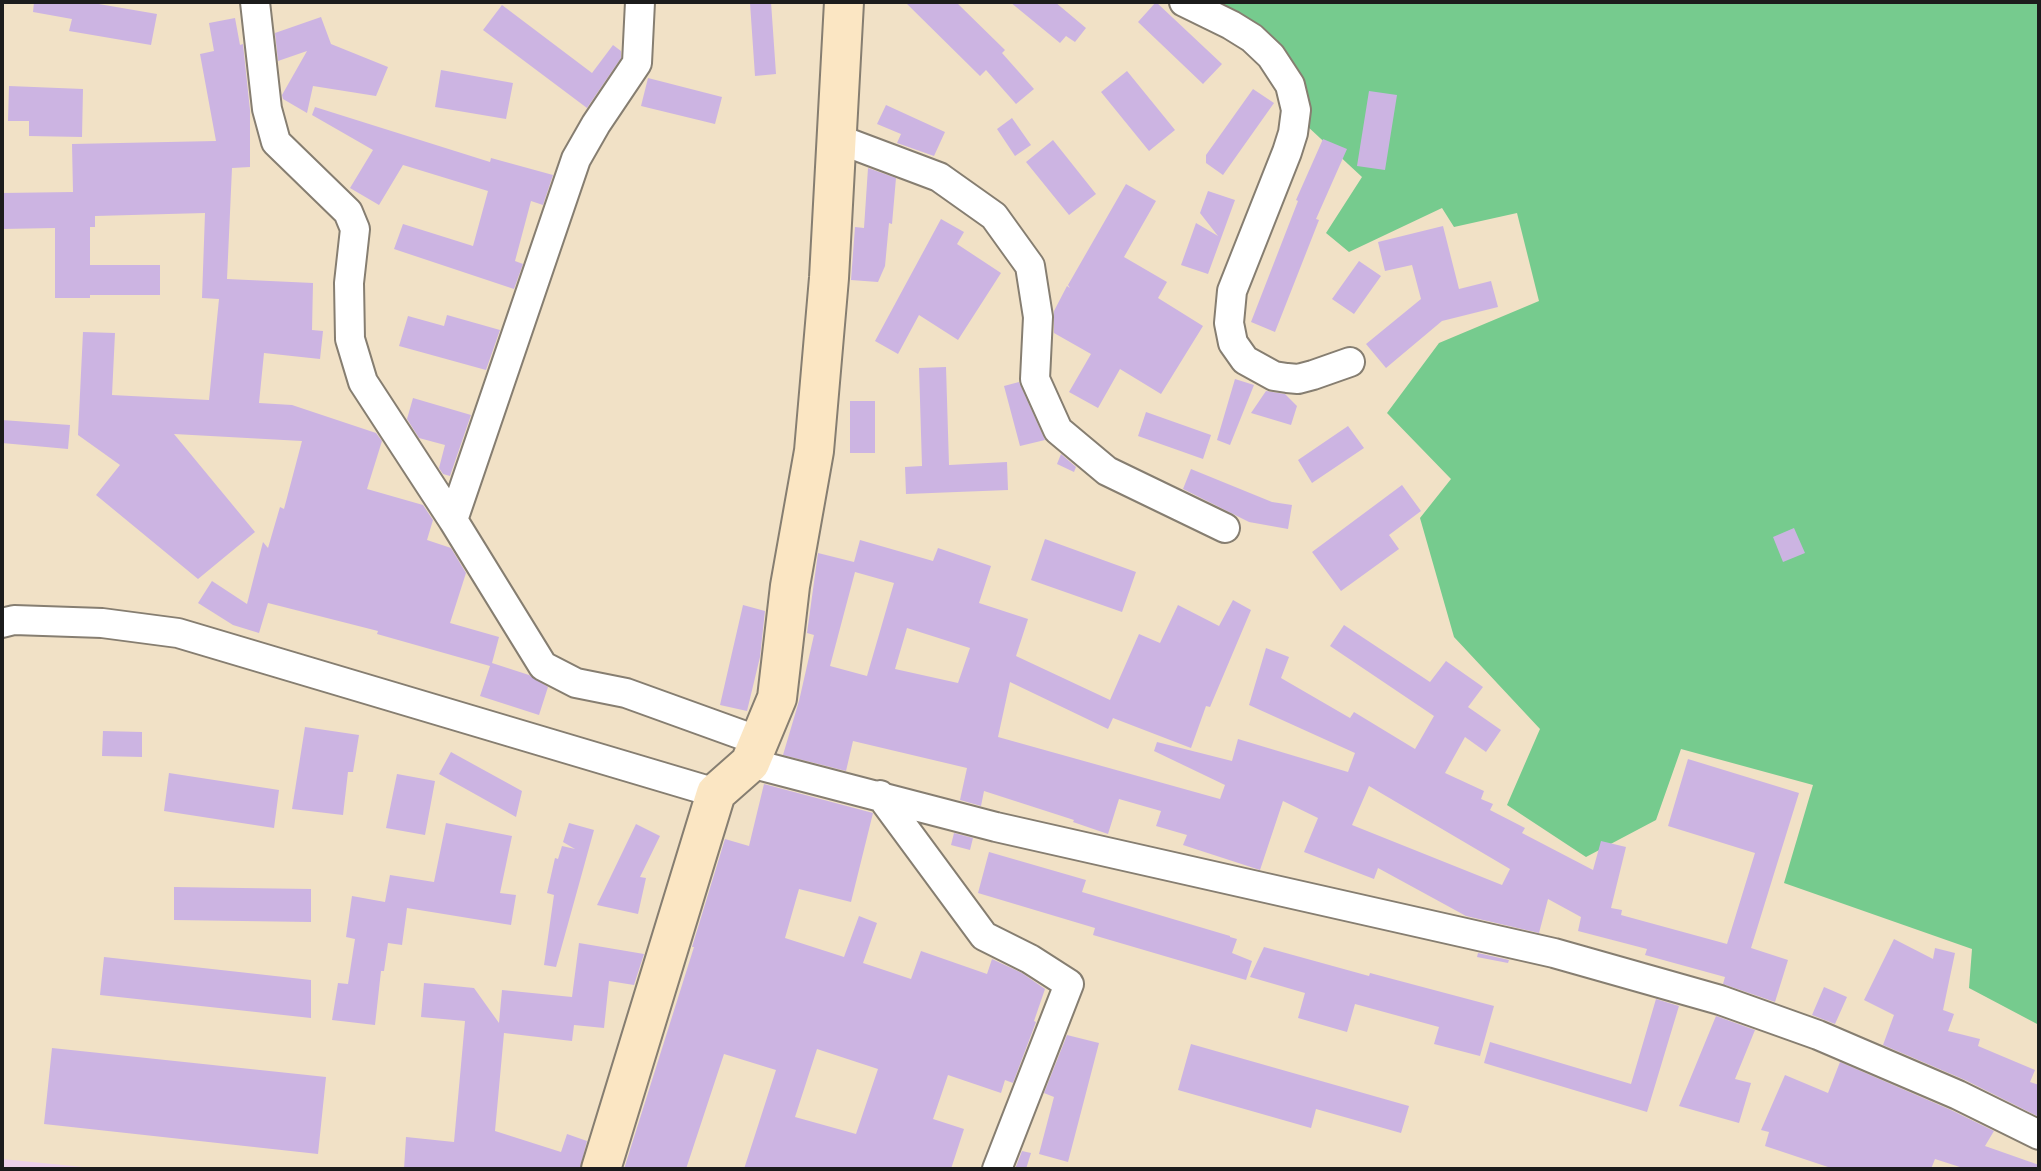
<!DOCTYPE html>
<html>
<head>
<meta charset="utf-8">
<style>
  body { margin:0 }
  #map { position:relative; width:2041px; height:1171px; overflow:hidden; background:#f1e1c6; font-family:"EB Garamond",serif }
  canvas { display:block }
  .frame { position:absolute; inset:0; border:4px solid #1c1c1c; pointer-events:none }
</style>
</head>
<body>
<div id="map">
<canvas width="2041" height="1171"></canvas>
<div class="frame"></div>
</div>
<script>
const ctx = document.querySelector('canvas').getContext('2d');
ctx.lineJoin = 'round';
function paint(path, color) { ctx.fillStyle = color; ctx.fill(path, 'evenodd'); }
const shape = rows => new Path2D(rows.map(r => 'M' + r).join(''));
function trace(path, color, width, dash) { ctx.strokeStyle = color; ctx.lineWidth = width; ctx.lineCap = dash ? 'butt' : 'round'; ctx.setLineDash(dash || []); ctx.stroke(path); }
paint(shape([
  [2,1159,103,1169,2,1169]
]), '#edd1e9');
paint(shape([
  [1214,2,2039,2,2039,1025,1969,988,1972,949,1784,883,1813,785,1681,749,1656,820,1586,857,1507,805,1540,729,1454,637,1420,518,1451,479,1387,413,1439,343,1539,301,1517,213,1454,227,1442,208,1349,252,1326,233,1362,177,1306,125]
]), '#76cb8e');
paint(shape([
  [34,2,87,2,157,14,151,45,69,31,72,19,33,12],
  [771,2,776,74,755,76,750,3],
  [905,2,956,2,1005,50,1002,53,1034,89,1016,104,986,70,980,76],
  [1010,2,1055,2,1086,28,1075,42,1066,36,1060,43],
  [1156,2,1222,64,1203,84,1138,22],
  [502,5,592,73,613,45,621,51,621,58,587,108,483,30],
  [321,17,331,44,388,67,376,96,313,86,307,113,283,99,282,95,307,51,278,61,275,33],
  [235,18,240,45,243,44,250,110,250,167,232,168,227,279,313,283,312,330,323,331,320,359,264,353,259,403,292,405,376,433,382,441,367,489,423,505,433,520,427,540,451,548,466,573,450,623,499,637,492,663,529,675,548,687,539,715,480,696,490,666,377,634,378,631,268,603,259,633,233,625,198,603,212,581,247,604,263,542,268,548,280,507,284,509,302,441,174,434,255,532,198,579,96,495,120,465,78,435,83,332,115,333,112,395,209,400,219,299,202,298,205,213,95,216,95,227,90,227,90,265,160,265,160,295,90,295,90,298,55,298,55,228,2,229,2,193,73,192,72,144,216,141,200,54,214,51,209,23],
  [441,70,513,83,506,119,435,107],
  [1127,71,1175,130,1149,151,1101,92],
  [648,78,722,97,715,124,641,106],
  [9,86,83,89,82,137,29,136,29,121,8,121],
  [1253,89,1274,103,1223,175,1206,163,1206,155],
  [1369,91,1397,95,1385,170,1357,166],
  [886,105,945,132,934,156,897,143,901,134,877,124],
  [315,107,490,162,491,158,553,175,543,205,531,201,515,261,523,264,514,289,394,249,403,224,473,246,488,191,403,165,379,205,350,188,373,150,312,115],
  [1012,118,1031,145,1015,156,997,129],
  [1323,139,1347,149,1316,219,1319,220,1275,332,1251,322,1298,201,1296,200],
  [1053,140,1096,194,1069,215,1026,162],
  [868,168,896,178,892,224,889,223,885,266,878,282,851,280,855,227,864,228],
  [1126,184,1156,201,1124,257,1167,282,1158,298,1203,326,1161,394,1120,369,1098,408,1069,392,1091,354,1054,333,1054,311,1067,286,1070,288,1068,285],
  [1208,191,1235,200,1208,274,1181,265,1196,223,1218,236,1200,213],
  [941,219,964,232,957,244,1001,273,958,340,919,315,898,354,875,341],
  [1443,226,1459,289,1491,281,1498,307,1442,321,1386,368,1366,344,1421,299,1412,265,1385,271,1378,242],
  [1359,261,1381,276,1354,314,1332,299],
  [447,315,500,330,486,370,399,346,408,316,444,326],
  [946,367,949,465,1007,462,1008,490,906,494,905,467,922,466,919,368],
  [1235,379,1254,385,1230,445,1217,440],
  [1019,382,1045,440,1020,446,1004,386],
  [1266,391,1285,394,1297,406,1291,425,1251,413],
  [413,398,471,415,450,476,443,474,439,468,445,445,419,438,407,419],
  [850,401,875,401,875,453,850,453],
  [1146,412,1211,435,1203,459,1138,436],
  [2,420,70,425,68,449,2,443],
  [1348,426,1364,448,1312,483,1298,460],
  [1061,454,1076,467,1074,472,1057,464],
  [1191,469,1272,502,1292,505,1288,529,1249,522,1183,489],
  [1402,485,1421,511,1389,535,1399,549,1341,591,1312,552],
  [1794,528,1805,553,1783,562,1773,537],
  [1045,539,1136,572,1122,612,1031,580],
  [860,540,933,561,938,548,991,566,979,603,1028,619,1016,656,1110,700,1139,634,1160,643,1178,605,1219,626,1233,600,1251,610,1210,707,1206,706,1191,748,1113,718,1108,729,1010,682,998,737,1220,799,1225,785,1154,751,1157,742,1232,761,1238,739,1348,772,1355,753,1249,705,1266,648,1289,657,1281,678,1350,718,1354,712,1415,749,1434,716,1330,646,1344,625,1430,682,1446,661,1483,687,1468,707,1501,730,1486,752,1465,737,1445,773,1484,791,1481,799,1493,804,1490,810,1525,828,1522,833,1593,870,1601,841,1626,847,1611,908,1622,910,1621,915,1727,944,1755,853,1668,826,1688,759,1799,793,1751,948,1788,960,1775,1002,1723,984,1725,977,1645,955,1647,949,1578,931,1581,917,1548,899,1539,933,1466,916,1378,868,1374,879,1304,852,1318,818,1283,801,1260,870,1183,845,1187,835,1156,826,1161,811,1119,799,1108,834,1073,822,1074,820,984,791,981,806,960,800,967,768,853,741,846,771,783,755,799,701,814,635,807,633,818,553,854,562],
  [855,572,894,583,867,676,830,666],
  [907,628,970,648,958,683,895,669],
  [1369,786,1510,869,1502,885,1352,825],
  [743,605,765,611,760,657,747,711,720,705],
  [305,727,359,735,353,772,348,772,343,815,292,809],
  [103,731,142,732,142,757,102,756],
  [451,752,522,791,516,817,439,774],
  [169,773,279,790,274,828,164,811],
  [397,774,435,781,425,835,386,828],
  [764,784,873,813,851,902,799,889,785,938,844,957,859,916,877,923,863,963,911,979,921,951,987,974,992,959,1022,973,1045,989,1034,1021,1036,1022,1013,1083,1005,1080,1001,1093,948,1075,933,1119,964,1129,951,1169,744,1169,776,1070,724,1054,686,1169,624,1169,694,947,692,947,725,839,749,846],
  [817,1049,878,1069,856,1134,795,1117],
  [446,823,512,836,500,893,516,895,511,925,407,908,402,945,388,943,384,971,381,971,375,1025,332,1020,338,983,348,984,355,939,346,937,352,896,385,902,390,875,434,882],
  [569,823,594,830,556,967,544,965,554,895,547,893,555,858,558,859,562,846,575,849,563,842],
  [636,824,660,836,640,877,646,878,638,914,597,905],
  [954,833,973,838,970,850,951,845],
  [989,852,1086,880,1082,892,1230,936,1230,937,1237,939,1232,953,1252,961,1246,980,1093,935,1095,928,978,893],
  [174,887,311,889,311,922,174,920],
  [1894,939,1933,959,1935,948,1955,953,1943,1010,1954,1014,1948,1031,1980,1039,1978,1046,2035,1070,2030,1082,2039,1085,2039,1117,1965,1080,1883,1045,1894,1015,1864,1000],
  [579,943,644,954,634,985,609,981,604,1028,574,1025,572,1041,504,1033,495,1131,561,1152,567,1134,587,1141,580,1169,404,1169,406,1137,454,1142,465,1021,421,1017,424,983,474,988,499,1023,502,990,572,997],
  [1264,947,1369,976,1370,973,1494,1006,1480,1056,1434,1044,1439,1027,1355,1004,1347,1032,1298,1018,1305,993,1250,977],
  [1478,953,1509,960,1508,963,1477,957],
  [104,957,311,980,311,1018,100,995],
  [1824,987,1847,997,1835,1024,1812,1015],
  [1656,999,1679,1006,1647,1112,1484,1063,1490,1042,1631,1084],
  [1716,1016,1755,1030,1735,1079,1751,1083,1739,1123,1679,1106],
  [1067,1035,1099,1043,1068,1162,1039,1154,1054,1097,1044,1093],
  [1191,1044,1409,1106,1401,1133,1316,1109,1311,1128,1178,1090],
  [52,1048,326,1077,318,1154,44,1124],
  [1840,1062,1951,1110,1994,1131,1985,1146,2039,1165,2039,1169,1966,1169,1935,1159,1931,1169,1834,1169,1765,1146,1769,1132,1761,1130,1785,1075,1828,1093],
  [1022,1151,1031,1153,1026,1169,1015,1169]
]), '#ccb4e2');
const street = shape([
  [255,2,267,109,276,142,348,212,355,229,349,283,350,339,363,382,453,520,543,666,576,683,626,693,759,741],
  [1184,2,1231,25,1252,38,1271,56,1290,85,1296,110,1293,133,1287,152,1232,291,1229,323,1233,343,1245,360,1274,376,1287,378,1298,379,1313,375,1350,362],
  [838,139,939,177,994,216,1030,266,1038,317,1035,379,1058,430,1107,471,1225,528],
  [453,520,576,159,596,124,637,63,640,2],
  [2,623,14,620,102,623,178,633,716,793],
  [750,763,996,827,1554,953,1720,1000,1818,1035,1958,1095,2039,1135],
  [880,795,984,936,1030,959,1069,984,997,1169]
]);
const secondary = shape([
  [601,1169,716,793,750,763,777,698,790,586,814,451,829,278,844,2]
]);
trace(street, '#867e71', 32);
trace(secondary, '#867e71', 42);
trace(street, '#fff', 28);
trace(secondary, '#fbe6c3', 38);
</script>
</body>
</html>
